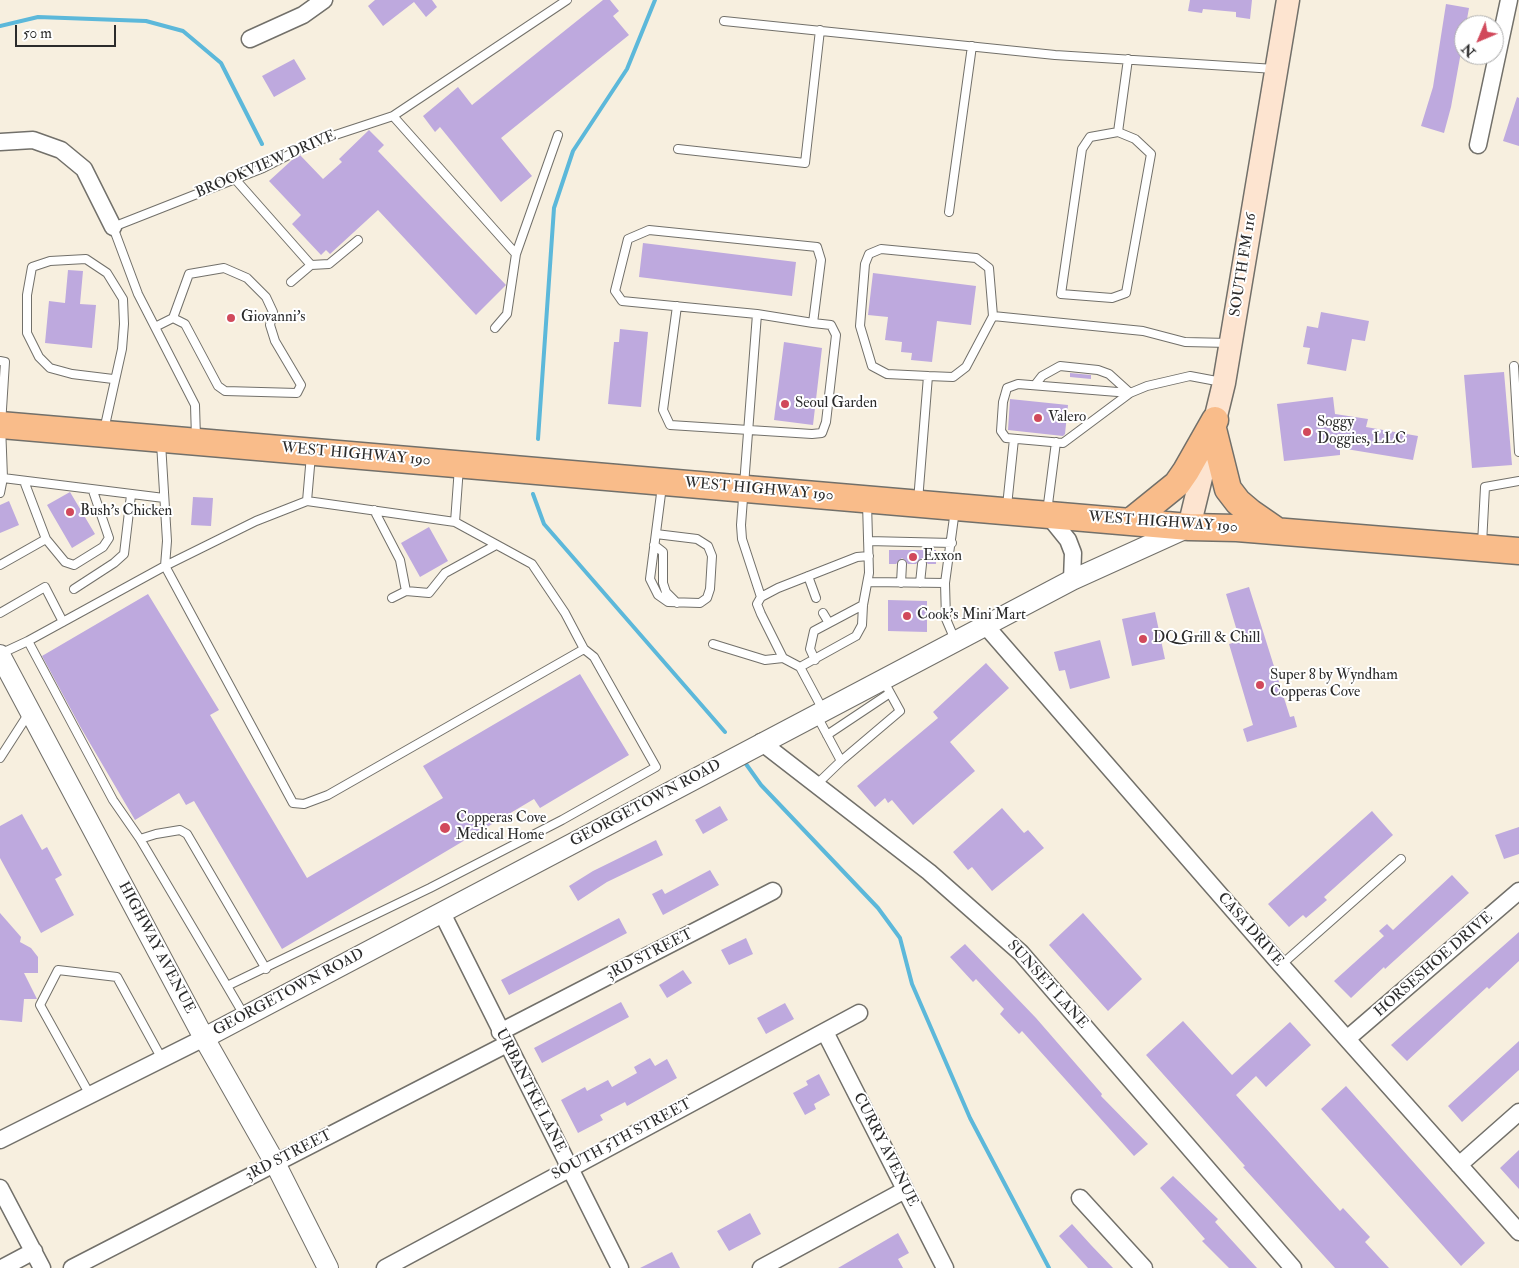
<!DOCTYPE html>
<html>
<head>
<meta charset="utf-8">
<style>
  body { margin:0 }
  #map { position:relative; width:1519px; height:1268px; overflow:hidden; background:#f7efdf; font-family:"IM FELL Double Pica",serif }
  canvas { display:block }
  .north { position:absolute; left:1454px; top:15px; width:50px; height:50px; box-sizing:border-box; background:#fff; border:1px solid #aaa; border-radius:50%; rotate:225deg; font-size:14px; font-weight:700; line-height:20px; text-align:center; color:#2b2b2b }
  .north::after { content:''; display:block; margin:auto; width:18px; height:22px; background:#d1495b; clip-path:polygon(50% 0,100% 100%,50% 72%,0 100%) }
  .scale { position:absolute; left:15px; top:25px; width:101px; height:22px; box-sizing:border-box; border:2px solid #2b2b2b; border-top:0; padding-left:6px; font-size:15px; line-height:18px; white-space:nowrap; color:#2b2b2b; -webkit-text-stroke:4px #fff; paint-order:stroke }
</style>
</head>
<body>
<div id="map">
<canvas width="1519" height="1268"></canvas>
<div class="north">N</div>
<div class="scale">50 m</div>
</div>
<script>
const ctx = document.querySelector('canvas').getContext('2d');
ctx.lineJoin = 'round';
const shape = rows => new Path2D(rows.map(r => 'M' + r).join(''));
function trace(path, color, width, dash) { ctx.strokeStyle = color; ctx.lineWidth = width; ctx.lineCap = dash ? 'butt' : 'round'; ctx.setLineDash(dash || []); ctx.stroke(path); }
function paint(path, color) { ctx.fillStyle = color; ctx.fill(path, 'evenodd'); }
function drawText(font, color, halo, rows, align = 'center') {
  ctx.font = font + ' "IM FELL Double Pica",serif'; ctx.lineWidth = 4; ctx.setLineDash([]); ctx.textBaseline = 'middle'; ctx.strokeStyle = halo; ctx.fillStyle = color; for (const [text, x, y, turn = 0] of rows) {
    ctx.save(); ctx.translate(x, y); ctx.rotate((+turn || 0) * Math.PI / 180); ctx.textAlign = isNaN(turn) ? turn : align; if (halo) ctx.strokeText(text, 0, 0); ctx.fillText(text, 0, 0); ctx.restore();
  }
}
trace(shape([
  [0,26,38,17,146,21,183,31,221,63,262,144],
  [538,439,554,208,573,151,627,69,655,0],
  [533,494,544,524,725,732],
  [746,764,761,785,878,908,900,938,912,984,970,1118,1049,1268]
]), '#5cb8da', 4);
paint(shape([
  [375,0,432,0,437,7,426,17,414,2,383,26,368,6],
  [603,0,610,0,619,11,613,16,629,35,501,138,532,176,501,202,440,127,435,132,423,116,458,87,472,105],
  [1190,0,1252,0,1250,19,1236,17,1236,12,1203,9,1202,13,1188,11],
  [1446,4,1469,8,1451,107,1444,133,1421,126,1433,87],
  [294,59,306,79,274,97,262,76],
  [1517,97,1519,98,1519,146,1503,141],
  [369,130,384,145,378,151,506,285,476,315,378,210,330,254,326,250,321,255,292,224,301,215,269,181,292,160,300,155,323,179,342,162,339,159],
  [643,243,796,262,792,296,639,277],
  [68,270,83,271,80,304,96,305,92,348,45,343,49,301,65,303],
  [873,273,976,286,971,325,937,321,932,362,911,360,912,353,901,352,902,342,885,340,888,317,868,315],
  [1321,312,1369,321,1365,341,1352,339,1346,371,1307,364,1310,348,1303,347,1307,326,1318,328],
  [620,329,648,332,641,407,608,404,614,342,619,342],
  [784,342,822,348,813,425,774,420],
  [1504,372,1512,465,1472,468,1464,375],
  [1070,373,1091,375,1091,379,1070,377],
  [1333,397,1335,414,1368,419,1366,427,1418,436,1413,460,1340,448,1340,455,1284,461,1277,404],
  [1010,399,1068,405,1065,434,1063,436,1008,430],
  [70,492,95,534,72,548,47,505],
  [193,497,213,498,211,526,191,525],
  [9,501,19,525,0,533,0,505],
  [429,527,448,561,420,577,401,543],
  [889,550,936,550,936,564,928,564,922,558,916,564,908,564,902,558,896,564,889,564],
  [1249,587,1290,717,1294,716,1297,727,1247,742,1243,729,1253,725,1229,644,1240,641,1226,594],
  [148,594,219,710,210,715,307,878,443,798,423,766,580,674,629,755,540,808,534,799,282,949,194,801,186,805,179,793,135,820,81,728,42,656],
  [888,600,927,601,927,632,888,631],
  [1155,612,1165,659,1132,666,1122,619],
  [1100,640,1110,678,1070,689,1065,670,1059,671,1054,652],
  [986,663,1009,688,950,742,975,771,913,825,892,800,888,803,885,798,875,807,857,786,938,718,933,712],
  [720,806,728,820,703,834,695,820],
  [1002,808,1024,833,1028,830,1044,848,992,891,972,867,968,870,953,852],
  [1372,811,1393,835,1324,897,1327,900,1306,918,1303,915,1289,927,1268,904],
  [22,814,42,850,47,847,62,875,55,879,74,915,41,933,0,858,0,826],
  [1519,827,1519,854,1504,859,1495,835],
  [656,840,663,855,607,882,578,901,569,886,593,871],
  [710,870,719,885,663,915,652,894,662,889,665,894],
  [1452,875,1469,893,1385,969,1384,967,1351,998,1334,981,1384,936,1379,931,1387,924,1393,930],
  [0,913,21,937,20,942,31,948,38,957,38,973,24,973,37,999,24,999,22,1022,0,1020],
  [1083,913,1142,979,1108,1011,1049,945],
  [619,918,627,933,509,995,501,980],
  [1519,932,1519,961,1489,989,1487,987,1407,1061,1391,1045],
  [746,938,753,954,729,965,721,950],
  [965,944,1036,1018,1102,1094,1101,1096,1148,1144,1134,1156,1022,1031,1019,1034,1000,1014,1004,1009,976,979,973,982,950,957],
  [683,970,692,983,667,998,659,985],
  [621,1002,629,1017,542,1063,534,1048],
  [785,1003,794,1019,766,1034,757,1018],
  [1183,1021,1232,1075,1290,1022,1311,1045,1266,1087,1256,1076,1236,1095,1340,1211,1343,1208,1370,1237,1365,1242,1389,1268,1335,1268,1243,1167,1245,1166,1146,1055],
  [1519,1041,1519,1070,1462,1122,1448,1106],
  [650,1058,655,1066,667,1059,677,1078,627,1106,625,1102,600,1115,603,1120,578,1133,561,1100,585,1087,587,1091,608,1080,612,1087,637,1073,634,1067],
  [819,1074,830,1095,814,1104,816,1109,805,1115,793,1093,808,1085,806,1081],
  [1346,1086,1485,1243,1461,1266,1321,1109],
  [1519,1150,1519,1189,1500,1168],
  [1173,1176,1218,1219,1215,1222,1257,1268,1229,1268,1202,1241,1205,1239,1160,1188],
  [750,1213,761,1234,729,1251,717,1231],
  [1072,1224,1091,1245,1113,1268,1088,1268,1059,1236],
  [898,1233,909,1253,898,1259,903,1268,838,1268],
  [672,1252,680,1268,640,1268]
]), '#bea9de');
const service = shape([
  [724,21,1055,55,1275,69],
  [393,116,516,254,507,314,495,328],
  [1118,132,1090,137,1082,149,1061,294,1112,298,1126,293,1151,154,1135,139,1118,132,1128,59],
  [678,149,805,163,820,30],
  [235,179,311,265,329,264,358,240],
  [949,212,972,46],
  [516,254,558,135],
  [291,282,311,265],
  [677,306,663,410,670,425,812,434,822,433,826,422,836,335,831,325,813,323],
  [757,314,813,323,821,260,817,247,649,230,628,239,615,291,622,301,757,314,741,525,742,539,761,597],
  [155,327,173,318,185,324,218,386,225,391,297,393,301,385,275,341,270,325,273,312,266,297,247,278,224,268,189,274,173,318],
  [0,361,5,362,1,425,3,478,164,498],
  [1514,366,1519,452],
  [928,376,887,374,872,366,860,326,865,264,869,254,881,249,976,258,989,268,993,316],
  [1035,385,1042,376,1060,366,1098,370,1109,374,1130,393],
  [1130,393,1018,384,1007,388,1003,402,1001,431,1006,438,1063,443,1130,393,1147,386,1190,376,1222,382],
  [104,430,122,349,124,324,123,299,107,273,86,259,50,261,32,267,27,295,27,333,39,357,50,368,72,374,113,379],
  [196,438,195,405,138,294,113,227,263,168,314,142,393,116,567,0],
  [161,443,167,541,165,566,293,803,304,804,328,795,584,649,594,657,656,767,562,820,430,888,227,986,244,1015],
  [311,455,307,501,455,522],
  [459,467,455,522,532,564,565,613,584,649],
  [0,493,3,478],
  [918,501,928,376,953,377,966,367,993,316,1143,331,1185,342,1229,343],
  [1007,506,1014,439],
  [374,510,400,560,406,591,429,593,445,573,496,545],
  [955,510,945,583,946,619,955,640],
  [1047,512,1056,442],
  [656,534,697,539,708,546,712,556,710,589,707,598,700,603,668,602,658,595,650,579,662,486],
  [46,539,65,562,74,565,103,547,109,538,93,491],
  [868,541,952,543],
  [1482,544,1485,487,1519,481],
  [654,545,663,552,663,583,666,592,677,603],
  [0,565,46,539,24,481],
  [808,576,816,598],
  [869,582,945,583],
  [901,583,902,564],
  [920,583,922,564],
  [74,589,114,563,124,554,131,495],
  [392,598,406,591],
  [0,613,45,587,63,622],
  [823,613,829,623],
  [713,644,765,660,783,658],
  [0,654,28,641],
  [815,660,810,649,814,631,863,605],
  [800,667,783,658,761,614,757,604,761,597,778,588,857,557,869,556],
  [823,710,800,667,856,636,862,625,863,605,869,573,867,503],
  [827,735,890,693],
  [0,758,29,713],
  [841,761,900,711,883,680],
  [816,785,841,761,817,716],
  [140,839,113,800,28,641,165,566,256,521,307,501],
  [1281,965,1401,859],
  [227,986,140,839,156,834,180,830,187,834,266,969],
  [90,1095,40,1005,58,970,117,977,162,1059]
]);
const minor = shape([
  [250,39,303,15,324,0],
  [0,142,33,140,61,150,84,169,113,227],
  [1478,145,1509,0],
  [1047,514,1068,540,1073,553,1072,580],
  [985,625,1281,965,1519,1232],
  [761,742,929,872,1021,953,1293,1268],
  [442,913,620,1268],
  [500,1032,773,891],
  [825,1032,945,1268],
  [1348,1038,1519,891],
  [0,1140,204,1038],
  [1459,1165,1519,1112],
  [0,1188,42,1268],
  [1080,1198,1144,1268],
  [2,1268,34,1251],
  [72,1268,507,1044],
  [385,1268,859,1013],
  [761,1268,905,1190]
]);
const tertiary = shape([
  [0,655,204,1038,275,1163,328,1268],
  [204,1038,1072,580,1189,527]
]);
const secondary = shape([
  [1189,527,1224,383,1288,0]
]);
const primary = shape([
  [0,425,1189,527,1237,528,1519,551],
  [1213,429,1228,489,1238,502,1251,513,1277,531],
  [1130,522,1177,484,1186,471,1215,420]
]);
trace(service, '#72706a', 10);
trace(minor, '#72706a', 19);
trace(tertiary, '#72706a', 22);
trace(secondary, '#72706a', 25);
trace(primary, '#72706a', 29);
trace(service, '#fff', 8);
trace(minor, '#fff', 16);
trace(tertiary, '#fff', 20);
trace(secondary, '#fde4d0', 22);
trace(primary, '#f9bc8a', 26);
for (const [x, y, r, color] of [
  [231,318,5,"#d1495b"],
  [785,404,5,"#d1495b"],
  [1038,418,5,"#d1495b"],
  [1307,432,5,"#d1495b"],
  [70,512,5,"#d1495b"],
  [913,557,5,"#d1495b"],
  [907,616,5,"#d1495b"],
  [1143,639,5,"#d1495b"],
  [1260,685,5,"#d1495b"],
  [445,828,6,"#d1495b"]
]) { const dot = new Path2D(); dot.arc(x, y, r, 0, 2 * Math.PI); ctx.fillStyle = color; ctx.fill(dot); trace(dot, '#fff', 2); }
drawText('15px', '#2b2b2b', '#fff', [
  ["BROOKVIEW DRIVE",266,165,-23],
  ["SOUTH FM 116",1244,265,-81],
  ["WEST HIGHWAY 190",356,455,5],
  ["WEST HIGHWAY 190",759,490,5],
  ["WEST HIGHWAY 190",1163,523,4],
  ["GEORGETOWN ROAD",646,804,-28],
  ["CASA DRIVE",1250,930,49],
  ["HIGHWAY AVENUE",156,948,62],
  ["3RD STREET",650,955,-27],
  ["HORSESHOE DRIVE",1434,965,-41],
  ["SUNSET LANE",1047,985,48],
  ["GEORGETOWN ROAD",289,993,-28],
  ["URBANTKE LANE",530,1091,63],
  ["SOUTH 5TH STREET",622,1140,-28],
  ["CURRY AVENUE",885,1150,63],
  ["3RD STREET",289,1156,-27]
]);
drawText('15px', '#2b2b2b', '#fff', [
  ["Giovanni's",241,318],
  ["Seoul Garden",795,404],
  ["Valero",1048,418],
  ["Soggy",1317,423],
  ["Doggies, LLC",1317,440],
  ["Bush's Chicken",80,512],
  ["Exxon",923,557],
  ["Cook's Mini Mart",917,616],
  ["DQ Grill & Chill",1153,639],
  ["Super 8 by Wyndham",1270,676],
  ["Copperas Cove",1270,693],
  ["Copperas Cove",456,819],
  ["Medical Home",456,836]
], 'left');
</script>
</body>
</html>
